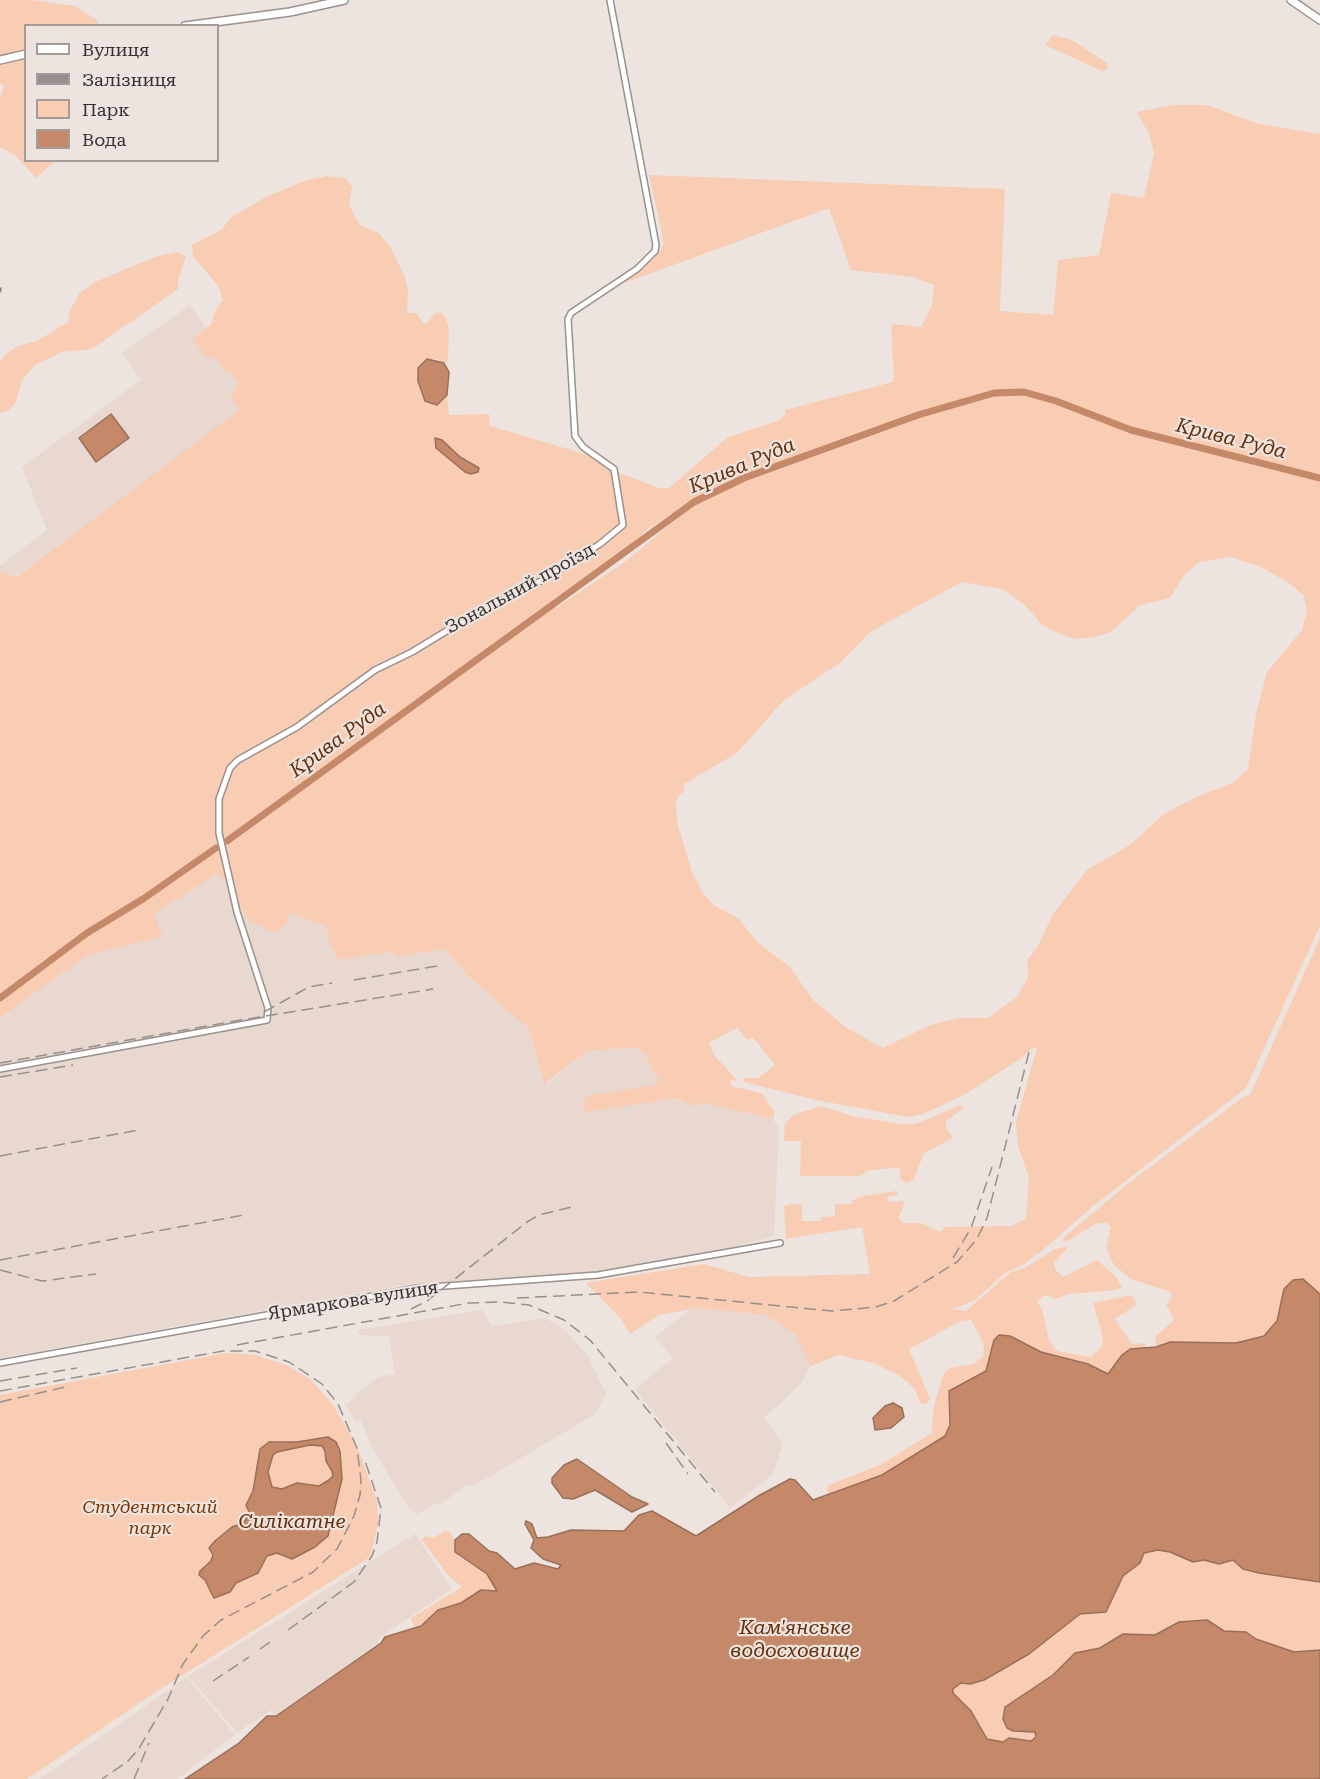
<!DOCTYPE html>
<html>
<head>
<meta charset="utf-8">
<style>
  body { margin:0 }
  #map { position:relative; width:1320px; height:1779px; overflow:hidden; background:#ede4df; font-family:"Roboto Serif",serif }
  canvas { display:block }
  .legend { position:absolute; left:24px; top:24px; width:195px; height:138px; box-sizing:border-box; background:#ede4df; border:2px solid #a39c99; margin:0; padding:8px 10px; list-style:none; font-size:18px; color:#353130 }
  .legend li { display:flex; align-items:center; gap:12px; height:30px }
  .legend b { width:30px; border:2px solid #a39c99 }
</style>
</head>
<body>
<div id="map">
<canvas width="1320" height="1779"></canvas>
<ul class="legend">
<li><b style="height:8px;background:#fff"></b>Вулиця</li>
<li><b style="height:8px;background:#968f8c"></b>Залізниця</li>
<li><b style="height:16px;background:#f9ccb4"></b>Парк</li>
<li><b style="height:16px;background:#c5896a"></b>Вода</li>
</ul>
</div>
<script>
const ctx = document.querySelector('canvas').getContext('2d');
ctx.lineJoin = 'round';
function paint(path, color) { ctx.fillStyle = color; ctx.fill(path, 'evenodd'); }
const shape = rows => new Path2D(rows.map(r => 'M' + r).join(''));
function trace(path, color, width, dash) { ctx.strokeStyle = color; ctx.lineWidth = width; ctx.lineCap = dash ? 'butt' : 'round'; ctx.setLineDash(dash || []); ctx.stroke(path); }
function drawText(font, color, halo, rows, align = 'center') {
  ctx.font = font + ' "Roboto Serif",serif'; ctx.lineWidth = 4.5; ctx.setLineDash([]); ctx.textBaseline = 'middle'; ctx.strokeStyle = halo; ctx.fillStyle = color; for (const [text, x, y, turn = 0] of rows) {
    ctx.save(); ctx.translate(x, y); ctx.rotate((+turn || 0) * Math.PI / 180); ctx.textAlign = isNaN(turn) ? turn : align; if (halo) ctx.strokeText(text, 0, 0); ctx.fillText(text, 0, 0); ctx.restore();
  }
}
paint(shape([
  [190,305,206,329,193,339,216,359,225,372,228,370,238,384,230,397,240,410,15,577,0,572,0,566,47,530,22,467,141,380,122,353],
  [215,875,232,883,248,920,272,932,279,932,288,921,288,913,323,925,327,931,329,944,339,960,392,952,397,957,445,949,466,974,529,1029,543,1083,549,1082,588,1051,624,1048,637,1048,645,1055,653,1072,661,1078,655,1085,587,1112,678,1098,689,1106,704,1103,773,1119,779,1128,774,1236,730,1248,595,1272,409,1284,0,1358,0,1018,88,955,163,937,153,914],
  [698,1308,765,1315,795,1334,811,1366,800,1385,764,1418,783,1443,773,1474,730,1508,635,1389,673,1358,655,1337,690,1310],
  [482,1310,492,1326,545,1318,566,1331,588,1356,606,1394,595,1414,501,1470,474,1485,467,1485,441,1504,435,1504,417,1514,408,1507,375,1453,360,1419,356,1422,345,1405,356,1397,355,1394,378,1377,395,1374,389,1336,359,1335,358,1330],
  [415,1534,452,1589,377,1639,379,1643,275,1715,271,1710,237,1733,188,1676],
  [187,1677,235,1735,177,1779,40,1779]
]), '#e8d8cf');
paint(shape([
  [0,0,32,0,75,6,97,20,98,25,26,26,26,160,55,161,36,178,16,156,0,147,0,99,4,86,0,84],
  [1053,35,1072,40,1107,63,1108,68,1102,71,1045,45],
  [1174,105,1207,105,1256,123,1320,134,1320,926,1246,1088,1093,1206,1043,1250,1024,1264,1005,1273,975,1300,952,1309,966,1311,1011,1272,1025,1268,1055,1249,1069,1246,1054,1263,1055,1269,1063,1277,1097,1260,1116,1277,1122,1287,1117,1290,1068,1294,1055,1299,1046,1295,1042,1297,1037,1302,1042,1309,1049,1340,1057,1351,1091,1357,1101,1348,1103,1338,1093,1303,1131,1295,1137,1304,1115,1319,1132,1344,1145,1343,1145,1348,1127,1351,1111,1372,1106,1374,1080,1362,1041,1352,993,1345,986,1371,949,1391,950,1425,947,1434,882,1475,829,1494,826,1489,829,1485,882,1464,932,1433,933,1410,943,1375,950,1368,974,1364,983,1356,984,1344,971,1320,961,1321,909,1349,930,1399,926,1404,920,1403,915,1389,899,1375,873,1363,838,1355,811,1366,795,1334,765,1315,698,1308,659,1315,630,1334,622,1320,586,1283,704,1264,749,1277,870,1274,862,1227,786,1239,784,1206,791,1204,802,1204,802,1221,820,1221,822,1217,835,1216,835,1204,852,1204,853,1200,859,1197,896,1191,898,1195,888,1197,889,1202,905,1201,899,1218,903,1223,920,1223,940,1232,946,1227,1011,1226,1026,1219,1029,1178,1018,1146,1016,1122,1037,1048,1031,1049,1023,1057,964,1095,923,1114,908,1117,816,1100,744,1082,743,1078,758,1078,775,1065,753,1037,747,1040,737,1028,709,1043,715,1056,738,1081,731,1080,730,1086,762,1093,775,1112,773,1119,704,1103,690,1106,678,1098,587,1112,582,1107,587,1096,655,1085,660,1078,653,1072,645,1055,637,1048,624,1048,588,1051,544,1084,529,1029,466,974,445,949,397,957,392,952,339,960,329,944,327,931,323,925,289,913,288,921,279,932,272,932,248,920,238,903,232,883,215,875,154,914,163,937,88,955,0,1018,0,1000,33,976,31,972,0,994,0,572,16,577,239,410,230,397,238,384,228,370,225,372,216,359,206,357,193,339,211,324,216,309,223,300,219,287,193,256,192,245,221,230,232,217,266,197,307,180,327,176,345,178,352,187,349,204,354,215,361,226,379,233,390,247,405,277,408,290,407,313,416,313,423,323,427,324,435,313,440,312,446,318,449,330,448,360,444,363,436,359,423,361,417,378,422,394,440,404,447,395,449,415,489,414,490,426,588,455,612,470,659,488,669,488,728,437,778,421,786,414,785,410,893,382,894,375,891,328,893,324,921,327,932,305,934,285,913,277,851,270,829,208,616,286,659,253,664,243,649,175,1005,189,1000,311,1053,315,1058,260,1099,255,1111,193,1144,198,1154,153,1150,136,1137,112],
  [442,440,460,457,478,468,471,474,465,472,436,448],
  [671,514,679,517,626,561,556,608,552,600,629,548,646,530],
  [1230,557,1259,566,1292,585,1304,596,1307,610,1302,630,1267,672,1256,714,1248,769,1234,782,1194,798,1164,814,1130,845,1087,870,1053,914,1037,948,1027,960,1028,977,1017,997,988,1018,958,1018,928,1026,883,1048,847,1028,813,1000,790,967,757,942,739,919,715,906,702,892,692,872,677,822,676,803,678,796,684,791,684,784,737,753,783,701,840,663,870,632,962,582,1003,589,1025,605,1042,625,1058,633,1075,639,1095,637,1111,632,1140,605,1170,598,1185,574,1199,562],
  [177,252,186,257,178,280,178,289,92,349,62,352,35,365,22,380,15,404,9,410,0,413,0,362,7,353,18,346,37,341,68,322,70,310,79,294,95,282,155,257],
  [1320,938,1320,1294,1315,1288,1284,1289,1275,1326,1259,1339,1225,1344,1165,1342,1156,1347,1155,1337,1174,1320,1166,1304,1171,1299,1171,1292,1131,1279,1114,1265,1106,1248,1111,1227,1107,1223,1097,1223,1066,1242,1063,1241,1063,1238,1125,1186,1245,1096,1250,1095],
  [821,1106,856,1117,902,1124,915,1124,959,1106,965,1107,946,1121,946,1128,953,1138,924,1153,914,1179,907,1183,901,1180,899,1167,867,1171,859,1176,800,1176,801,1141,784,1141,785,1124,793,1115],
  [226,1353,255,1355,286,1365,311,1380,332,1403,358,1448,377,1502,378,1524,370,1557,153,1694,27,1779,0,1779,0,1395],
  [444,1531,449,1531,455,1540,458,1556,487,1574,497,1591,481,1590,461,1603,443,1607,430,1616,427,1622,414,1627,411,1618,462,1587,448,1575,422,1540,425,1536,434,1538],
  [1174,1543,1320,1577,1320,1779,639,1779,1027,1584]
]), '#f9ccb4');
const water = shape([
  [427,359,444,363,449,372,447,395,437,405,425,401,418,381,418,368,427,359],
  [111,414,129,438,96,462,79,438,111,414],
  [435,438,442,440,460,457,479,468,478,472,471,474,465,472,436,448,435,438],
  [1303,1279,1320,1294,1320,1582,1259,1573,1243,1569,1233,1560,1219,1564,1204,1560,1193,1562,1170,1552,1158,1550,1144,1553,1140,1563,1123,1576,1106,1612,1080,1614,1029,1654,984,1680,970,1684,961,1683,953,1689,953,1693,971,1711,987,1739,1003,1742,1009,1738,1031,1741,1036,1737,1035,1732,1013,1731,1007,1728,1003,1719,1005,1707,1053,1675,1075,1653,1100,1648,1123,1634,1155,1635,1179,1622,1207,1620,1224,1631,1246,1632,1256,1639,1294,1652,1320,1650,1320,1779,185,1779,239,1743,267,1716,276,1716,381,1643,385,1637,421,1626,438,1610,461,1603,481,1590,497,1591,487,1574,455,1552,455,1540,462,1534,469,1534,489,1551,497,1553,515,1569,534,1563,558,1569,561,1565,543,1559,531,1548,534,1540,525,1524,526,1521,532,1524,537,1538,548,1537,571,1530,624,1531,639,1515,652,1511,696,1536,760,1495,790,1479,795,1480,813,1500,882,1475,945,1436,950,1425,949,1391,986,1371,994,1340,999,1335,1010,1336,1041,1352,1088,1364,1108,1374,1122,1355,1130,1349,1156,1347,1170,1342,1236,1343,1264,1336,1277,1321,1284,1289,1293,1280,1303,1279],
  [893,1403,902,1408,904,1417,891,1428,875,1430,873,1418,885,1406,893,1403],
  [328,1437,336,1442,340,1451,342,1479,328,1536,315,1547,292,1559,277,1553,267,1556,258,1573,236,1583,230,1592,214,1598,205,1580,199,1575,200,1571,211,1561,213,1555,209,1548,215,1541,232,1527,243,1523,250,1514,246,1505,253,1491,260,1449,269,1442,297,1442,328,1437],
  [310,1445,322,1446,325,1451,326,1461,332,1471,333,1476,329,1480,319,1486,297,1483,282,1489,272,1487,268,1472,273,1455,277,1452,310,1445],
  [577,1459,632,1497,648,1504,632,1512,595,1490,573,1499,563,1498,552,1483,552,1478,564,1465,577,1459]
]);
paint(water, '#c5896a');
trace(water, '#9a6f59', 1.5);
trace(shape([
  [0,292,1,288]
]), '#9a6f59', 1.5);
trace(shape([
  [227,841,694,502,744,478,918,415,994,393,1024,392,1056,401,1131,430,1320,478],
  [0,998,87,933,143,899,216,848]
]), '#c5896a', 7);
const minor = shape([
  [0,1069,267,1020,268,1008,237,912,219,833,219,799,230,768,238,760,297,727,375,670,412,652,481,610,545,579,600,544,623,525,614,469,583,447,575,436,568,319,571,313,637,269,655,251,656,245,610,0],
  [0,1363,417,1288,598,1275,780,1243]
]);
const major = shape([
  [1291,0,1320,20],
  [185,26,290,12,344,0],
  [0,60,26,54]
]);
trace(minor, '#99918c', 8);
trace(major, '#99918c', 10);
trace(minor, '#fff', 5);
trace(major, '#fff', 7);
trace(shape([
  [354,980,443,965],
  [264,1012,309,987,332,983],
  [0,1063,235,1021,433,989],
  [0,1077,73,1065],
  [0,1156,138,1130],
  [953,1258,971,1228,992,1167],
  [0,1260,244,1215],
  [0,1270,42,1281,96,1274],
  [517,1298,639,1292,832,1311,876,1307,894,1301,957,1262,977,1239,987,1218,1029,1052],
  [411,1309,427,1301,527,1222,539,1215,576,1206],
  [237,1345,469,1303,501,1302,529,1305,564,1320,590,1340,715,1492],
  [0,1381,77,1368],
  [0,1391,223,1351,255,1351,289,1362,322,1384,338,1404,357,1448,361,1480,360,1495,354,1516,337,1549,313,1572,221,1620,203,1636,183,1664,168,1699,138,1750,127,1762,102,1779],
  [0,1402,65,1387],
  [666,1443,688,1474],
  [288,1630,354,1582,372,1556,377,1542,381,1508,364,1458],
  [260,1649,273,1640],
  [213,1681,249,1657],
  [134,1779,149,1743]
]), '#968f8c', 1.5, [12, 6]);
drawText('18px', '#353130', '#ede4df', [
  ["Зональний проїзд",520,589,-29],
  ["Ярмаркова вулиця",353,1301,-9]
]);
drawText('italic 18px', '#7e3500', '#ede4df', [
  ["Студентський",150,1508],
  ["парк",150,1529]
]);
drawText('italic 20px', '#662e09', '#ede4df', [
  ["Крива Руда",1231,439,14],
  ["Крива Руда",742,466,-23],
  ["Крива Руда",338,740,-36],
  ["Силікатне",292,1522],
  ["Кам'янське",795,1628],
  ["водосховище",795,1651]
]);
</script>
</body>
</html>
